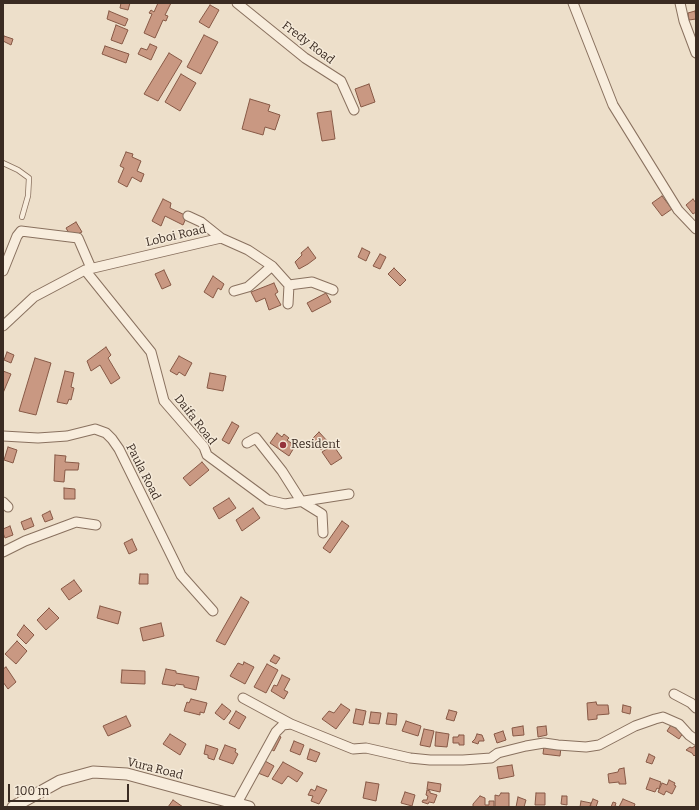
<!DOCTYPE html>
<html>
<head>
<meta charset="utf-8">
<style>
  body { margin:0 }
  #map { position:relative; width:699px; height:810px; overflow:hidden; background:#eddfca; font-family:Bitter,serif }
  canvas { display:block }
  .frame { position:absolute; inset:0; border:4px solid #3a2b22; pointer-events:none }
  .scale { position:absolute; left:8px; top:784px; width:121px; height:18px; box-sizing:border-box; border:2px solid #3a2b22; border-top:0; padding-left:5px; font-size:12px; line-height:14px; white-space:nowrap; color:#3a2b22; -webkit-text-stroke:3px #f5ead9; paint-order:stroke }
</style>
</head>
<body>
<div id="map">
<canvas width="699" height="810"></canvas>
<div class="frame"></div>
<div class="scale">100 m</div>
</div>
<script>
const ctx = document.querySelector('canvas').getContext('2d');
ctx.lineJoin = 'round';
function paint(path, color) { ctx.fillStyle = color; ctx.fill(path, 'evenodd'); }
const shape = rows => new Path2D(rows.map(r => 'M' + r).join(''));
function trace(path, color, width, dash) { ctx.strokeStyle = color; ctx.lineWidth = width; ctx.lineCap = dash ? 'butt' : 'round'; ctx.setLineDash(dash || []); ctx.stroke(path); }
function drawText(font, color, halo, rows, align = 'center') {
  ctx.font = font + ' Bitter,serif'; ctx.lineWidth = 3; ctx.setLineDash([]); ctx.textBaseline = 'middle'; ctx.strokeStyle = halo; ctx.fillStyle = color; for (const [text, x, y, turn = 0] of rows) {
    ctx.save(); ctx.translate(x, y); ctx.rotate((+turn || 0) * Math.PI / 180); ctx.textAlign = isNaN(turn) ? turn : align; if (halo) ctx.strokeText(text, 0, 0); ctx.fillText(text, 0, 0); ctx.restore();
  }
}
const building = shape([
  [121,3,130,3,128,10,120,8,121,3],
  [158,3,171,3,165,15,168,16,166,21,163,20,155,38,144,33,152,14,149,13,151,10,154,12,158,3],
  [210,5,219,10,209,28,199,22,210,5],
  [109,11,128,19,125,26,107,19,109,11],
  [695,11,696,19,689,20,688,13,695,11],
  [116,25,128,30,122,44,111,40,116,25],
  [204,35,218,42,201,74,187,67,204,35],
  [4,36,13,39,11,45,3,41,4,36],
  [150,44,157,47,151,60,138,54,141,48,147,50,150,44],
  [105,46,129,54,126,63,102,54,105,46],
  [169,53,182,61,158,101,144,94,169,53],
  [181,74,196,83,180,111,165,102,181,74],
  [369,84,375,102,361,107,355,89,369,84],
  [250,99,270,105,268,111,280,115,275,130,265,127,263,135,242,129,250,99],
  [331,111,335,139,322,141,317,113,331,111],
  [126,152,133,154,132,157,141,161,137,171,144,174,141,182,132,177,127,187,118,182,124,168,120,166,126,152],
  [662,196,672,209,662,216,652,203,662,196],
  [163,199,171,203,170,208,187,216,183,225,165,216,161,226,152,221,163,199],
  [693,199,696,203,696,212,693,214,686,205,693,199],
  [76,222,82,232,71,237,66,228,76,222],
  [308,247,316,258,308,264,299,269,295,262,302,255,301,253,308,247],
  [362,248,370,252,366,261,358,257,362,248],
  [380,254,386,257,380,269,373,266,380,254],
  [394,268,406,280,400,286,388,274,394,268],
  [164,270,171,285,162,289,155,274,164,270],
  [213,276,224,284,221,290,218,288,213,298,204,292,213,276],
  [274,283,278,292,275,294,281,305,269,310,265,298,256,302,251,292,274,283],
  [326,293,331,302,312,312,307,303,326,293],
  [106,347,111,355,108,358,120,378,111,384,100,365,91,371,87,361,106,347],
  [7,352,14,355,11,363,4,360,7,352],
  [179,356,192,363,185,376,179,372,177,375,170,371,179,356],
  [35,358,51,363,36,415,19,411,35,358],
  [3,371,11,374,3,393,3,371],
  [65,371,74,373,71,387,74,388,71,400,69,399,67,404,57,402,65,371],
  [210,373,226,376,223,391,207,388,210,373],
  [232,422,239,426,229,444,222,440,232,422],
  [319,432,329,443,321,450,312,439,319,432],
  [277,433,282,437,284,434,289,438,287,440,295,446,289,456,270,443,277,433],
  [333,445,342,458,331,465,322,452,333,445],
  [8,447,17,450,13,463,4,460,8,447],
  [55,455,66,456,65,462,79,463,78,470,65,470,64,482,54,481,55,455],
  [202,462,209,470,190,486,183,478,202,462],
  [64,488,75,489,75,499,64,499,64,488],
  [229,498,236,508,219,519,213,508,229,498],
  [253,508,260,518,242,531,236,520,253,508],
  [50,511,53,519,45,522,42,515,50,511],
  [31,518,34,526,24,530,21,522,31,518],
  [342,521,349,526,330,553,323,548,342,521],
  [10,526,13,535,5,538,3,533,3,529,10,526],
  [132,539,137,550,129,554,124,543,132,539],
  [140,574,148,574,148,584,139,584,140,574],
  [74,580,82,591,69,600,61,589,74,580],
  [241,597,249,602,225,645,216,641,241,597],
  [100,606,121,612,118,624,97,618,100,606],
  [49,608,59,618,46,630,37,620,49,608],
  [161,623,164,636,143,641,140,628,161,623],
  [24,625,34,635,26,644,17,635,24,625],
  [17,641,27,651,16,664,5,654,17,641],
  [274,655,280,658,276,664,270,661,274,655],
  [244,662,254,667,245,684,230,676,238,663,243,665,244,662],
  [267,664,278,670,266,693,254,687,267,664],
  [6,667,16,682,8,689,3,682,3,669,6,667],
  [166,669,176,671,176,673,199,677,196,690,184,687,184,685,176,684,175,686,162,684,166,669],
  [122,670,145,671,145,684,121,683,122,670],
  [282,675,290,679,284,690,288,692,284,699,271,691,274,685,277,686,282,675],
  [191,699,207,703,204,713,200,712,200,715,184,711,187,702,189,703,191,699],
  [596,702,597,705,608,705,609,714,597,715,597,719,588,720,587,703,596,702],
  [222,704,231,711,224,720,215,713,222,704],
  [341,704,350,710,336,729,322,719,329,711,334,713,341,704],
  [623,705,631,707,630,714,622,712,623,705],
  [356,709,366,711,363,725,353,723,356,709],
  [449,710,457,712,454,721,446,719,449,710],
  [236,711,246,717,239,729,229,723,236,711],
  [371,712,381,713,379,724,369,723,371,712],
  [388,713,397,714,396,725,386,724,388,713],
  [126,716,131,726,108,736,103,726,126,716],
  [406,721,421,726,418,736,402,731,406,721],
  [671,725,683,733,679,739,667,731,671,725],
  [523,726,524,735,513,736,512,728,523,726],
  [546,726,547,735,538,737,537,727,546,726],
  [424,729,434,731,430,747,420,745,424,729],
  [503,731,506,740,497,743,494,734,503,731],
  [436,732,449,734,447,747,435,746,436,732],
  [274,733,281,737,274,751,267,747,274,733],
  [170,734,186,744,180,755,163,744,170,734],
  [477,734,482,735,484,740,484,741,479,741,478,744,472,742,475,739,477,734],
  [459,735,464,735,464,745,459,745,459,743,453,743,453,737,458,737,459,735],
  [294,741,304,745,300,755,290,751,294,741],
  [206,745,218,749,214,760,208,758,208,755,204,754,206,745],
  [225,745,236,749,235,752,238,754,233,764,219,759,225,745],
  [544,746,561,747,560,756,543,754,544,746],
  [695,746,696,747,696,754,694,756,692,753,686,750,690,747,692,748,695,746],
  [310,749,320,753,316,762,307,759,310,749],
  [649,754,655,757,652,764,646,762,649,754],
  [265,761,274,766,268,777,258,773,265,761],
  [283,762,303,773,297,782,288,776,282,784,272,779,283,762],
  [512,765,514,776,499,779,497,767,512,765],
  [624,768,626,784,619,784,619,782,609,783,608,774,618,772,619,769,624,768],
  [650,778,661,782,659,789,657,788,655,792,646,789,650,778],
  [669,780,675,783,674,785,676,786,672,794,666,791,664,795,658,792,662,783,667,785,669,780],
  [366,782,379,784,376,801,363,798,366,782],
  [428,782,441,784,440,792,427,789,428,782],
  [317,786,327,790,319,804,311,801,313,796,308,795,311,789,315,791,317,786],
  [427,790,430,791,430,793,437,795,434,803,429,802,428,804,422,802,423,800,427,800,428,796,426,795,427,790],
  [405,792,415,795,412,806,401,803,405,792],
  [501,793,509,793,509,807,495,807,495,795,499,796,501,793],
  [536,793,545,793,545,805,535,805,536,793],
  [480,796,485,798,485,805,489,805,489,801,494,801,494,807,473,807,473,804,480,796],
  [562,796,567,796,567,805,561,804,562,796],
  [518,797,526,800,524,807,516,807,518,797],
  [593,799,598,801,596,807,590,806,593,799],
  [623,799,635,804,634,807,611,807,613,802,616,803,615,806,619,807,623,799],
  [173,800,183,807,168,807,173,800],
  [581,801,591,803,590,807,580,807,581,801]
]);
paint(building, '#c99882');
trace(building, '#875946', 1);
const service = shape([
  [3,163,18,170,29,178,28,196,22,217]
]);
const minor = shape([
  [237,3,305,58,341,81,354,110],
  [573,3,613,105,678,210,696,229],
  [680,3,684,21,696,53],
  [188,216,201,222,221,238],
  [85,270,151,352,164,401,204,447,207,455,268,500,285,504,349,494],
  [3,271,17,236,21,231,78,238,91,268],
  [289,285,312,282,333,290],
  [234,291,248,287,272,266],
  [3,326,34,297,85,270,221,238,248,250,272,266,289,285,288,304],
  [3,436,38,438,67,436,95,429,106,433,112,439,119,449,181,575,213,611],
  [247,443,256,438,282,471,301,501,322,514,323,533],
  [3,502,8,507],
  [3,552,25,541,76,522,96,525],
  [674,694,691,703,696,708],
  [243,698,291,724],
  [237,803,276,732,283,725,291,724,353,749,366,748,410,758,430,760,463,760,491,758,498,753,526,746,544,743,558,745,586,747,599,745,635,726,655,719,663,717,679,724,689,735,696,740]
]);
const tertiary = shape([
  [13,807,60,781,93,772,127,774,249,807]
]);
trace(service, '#89715f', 6);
trace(minor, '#89715f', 11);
trace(tertiary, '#89715f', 13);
trace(service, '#f8eddd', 4.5);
trace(minor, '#f8eddd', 9);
trace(tertiary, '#f8eddd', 11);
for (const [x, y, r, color] of [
  [283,445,4,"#95323c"]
]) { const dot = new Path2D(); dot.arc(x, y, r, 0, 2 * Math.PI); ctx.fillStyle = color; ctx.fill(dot); trace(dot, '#f5ead9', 1.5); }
drawText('12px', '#3a2b22', '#f5ead9', [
  ["Fredy Road",308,43,37],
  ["Loboi Road",176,236,-13],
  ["Daifa Road",195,420,52],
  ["Paula Road",143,472,63],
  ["Vura Road",155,769,14]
]);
drawText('12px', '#3a2b22', '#f5ead9', [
  ["Resident",291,445]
], 'left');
</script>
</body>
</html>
